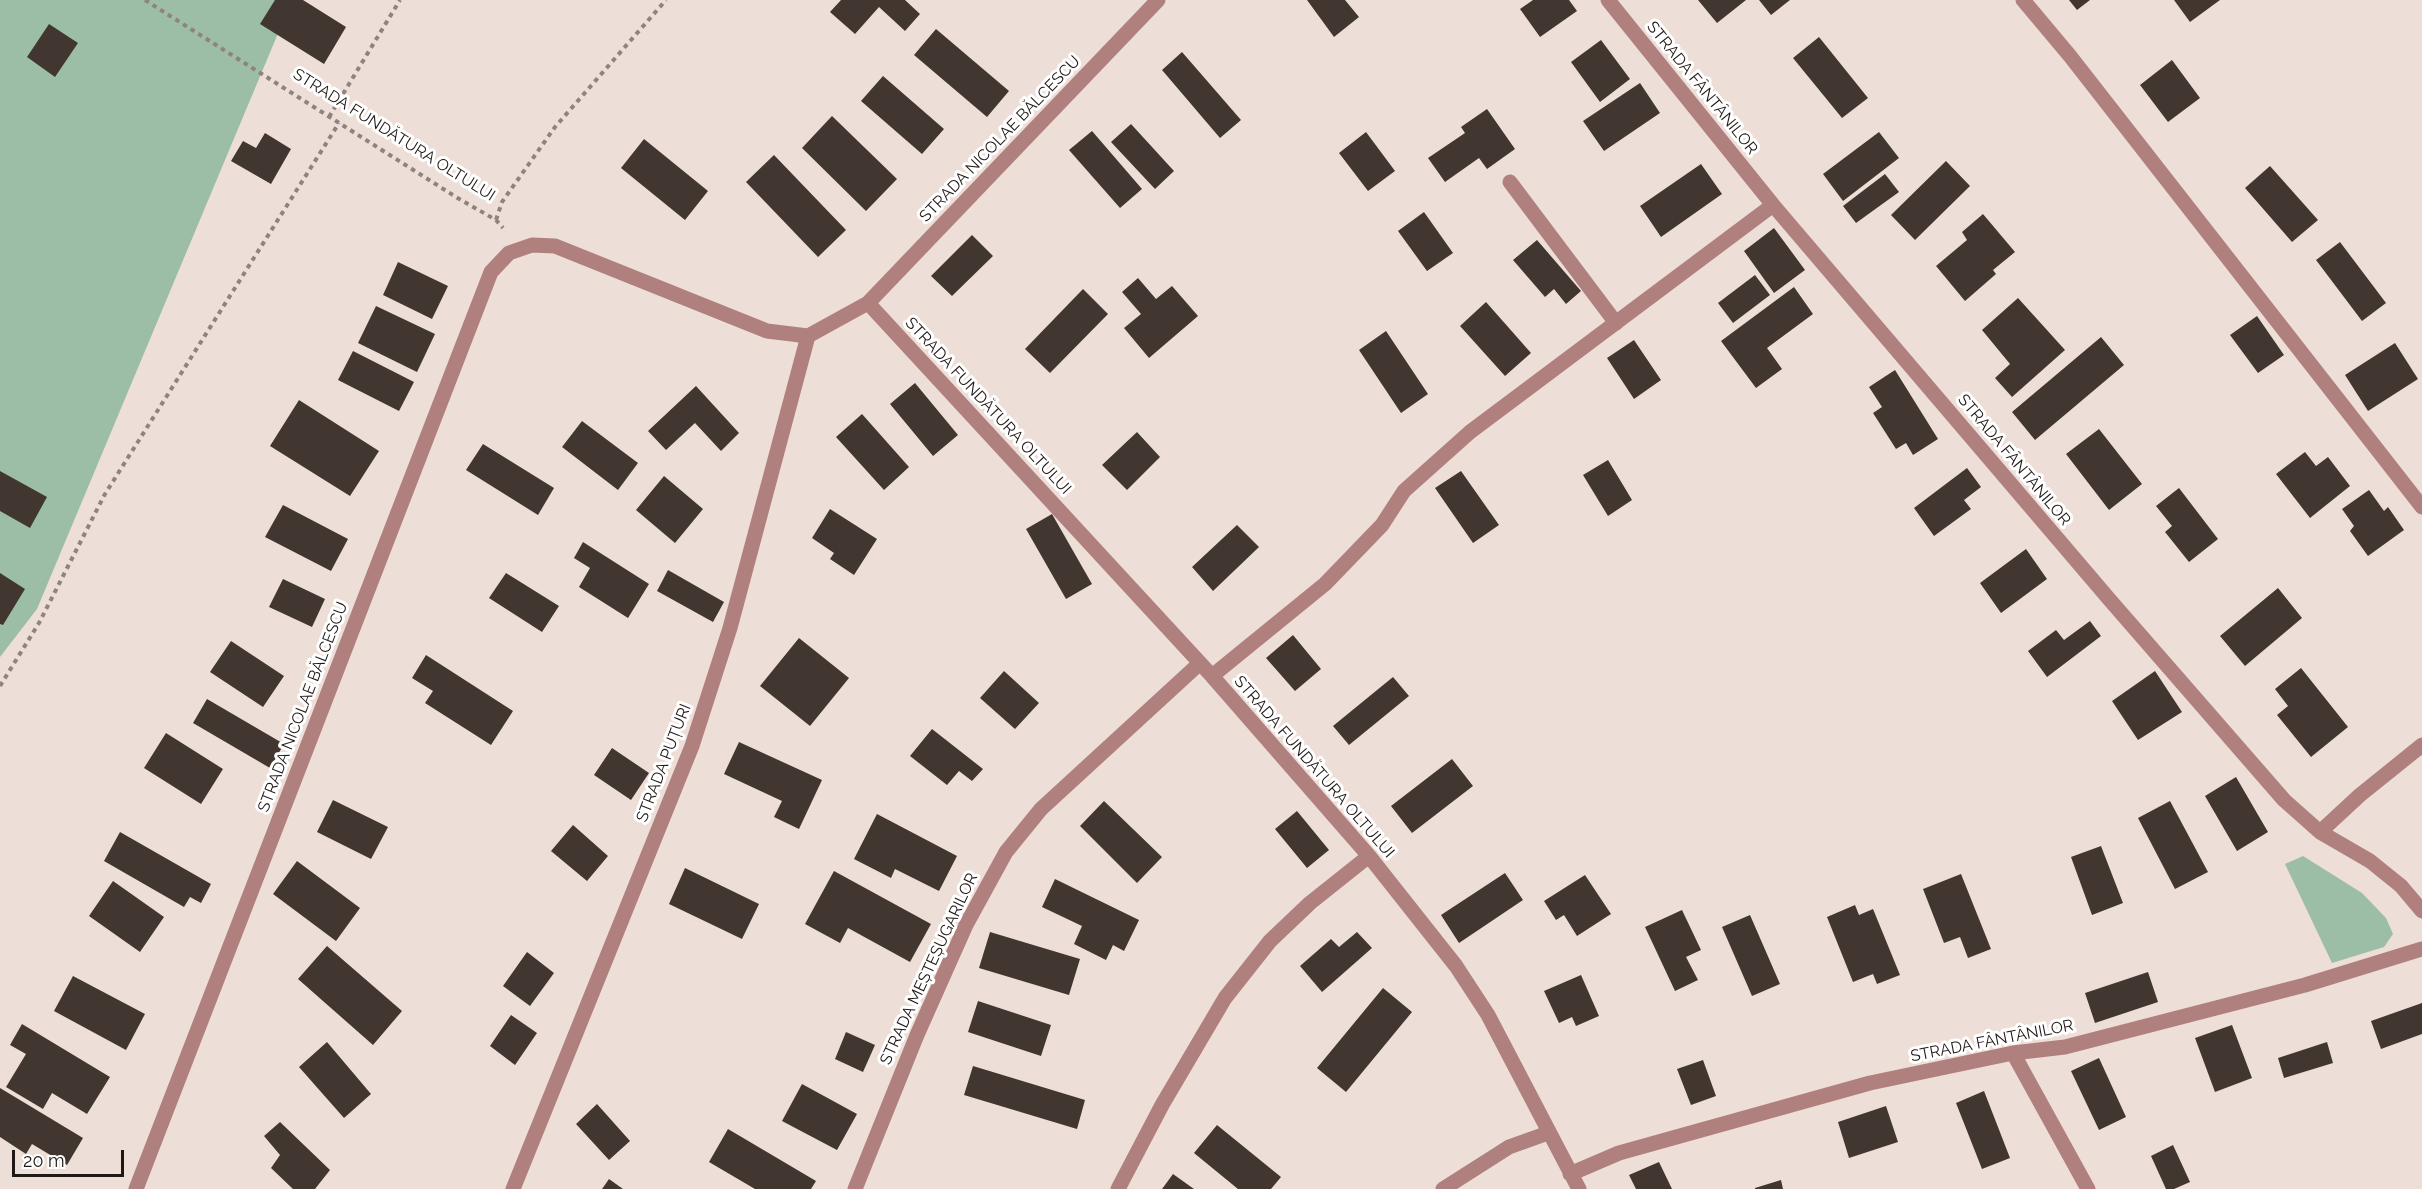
<!DOCTYPE html>
<html>
<head>
<meta charset="utf-8">
<style>
  body { margin:0 }
  #map { position:relative; width:2422px; height:1189px; overflow:hidden; background:#eeded8; font-family:Raleway,sans-serif }
  canvas { display:block }
  .scale { position:absolute; left:12px; top:1150px; width:112px; height:27px; box-sizing:border-box; border:3px solid #1e1816; border-top:0; padding-left:8px; font-size:18px; line-height:21px; white-space:nowrap; color:#1e1816; -webkit-text-stroke:4px #fff; paint-order:stroke }
</style>
</head>
<body>
<div id="map">
<canvas width="2422" height="1189"></canvas>
<div class="scale">20 m</div>
</div>
<script>
const ctx = document.querySelector('canvas').getContext('2d');
ctx.lineJoin = 'round';
function paint(path, color) { ctx.fillStyle = color; ctx.fill(path, 'evenodd'); }
const shape = rows => new Path2D(rows.map(r => 'M' + r).join(''));
function trace(path, color, width, dash) { ctx.strokeStyle = color; ctx.lineWidth = width; ctx.lineCap = dash ? 'butt' : 'round'; ctx.setLineDash(dash || []); ctx.stroke(path); }
function drawText(font, color, halo, rows, align = 'center') {
  ctx.font = font + ' Raleway,sans-serif'; ctx.lineWidth = 6; ctx.setLineDash([]); ctx.textBaseline = 'middle'; ctx.strokeStyle = halo; ctx.fillStyle = color; for (const [text, x, y, turn = 0] of rows) {
    ctx.save(); ctx.translate(x, y); ctx.rotate((+turn || 0) * Math.PI / 180); ctx.textAlign = isNaN(turn) ? turn : align; if (halo) ctx.strokeText(text, 0, 0); ctx.fillText(text, 0, 0); ctx.restore();
  }
}
paint(shape([
  [0,0,292,0,37,609,0,657],
  [2303,856,2362,893,2386,918,2393,934,2384,947,2332,963,2285,864]
]), '#9cbea6');
paint(shape([
  [275,0,303,0,346,27,324,64,260,24],
  [841,0,905,0,920,14,905,31,879,7,855,34,830,12],
  [1307,0,1345,0,1359,17,1334,37],
  [1533,0,1569,0,1577,11,1540,37,1520,9],
  [1698,0,1746,0,1717,23],
  [1759,0,1790,0,1771,15],
  [2069,0,2090,0,2077,10],
  [2174,0,2220,0,2190,22],
  [49,24,78,43,55,77,27,57],
  [936,29,1009,91,987,117,914,55],
  [1819,37,1868,98,1842,118,1793,58],
  [1601,40,1630,79,1600,102,1571,62],
  [1182,52,1241,120,1220,138,1162,70],
  [2172,60,2200,98,2168,122,2140,85],
  [883,76,944,129,922,154,861,101],
  [1640,83,1660,113,1604,151,1583,121],
  [1487,109,1515,149,1487,169,1479,158,1445,182,1428,158,1465,133,1461,127],
  [832,116,897,179,866,211,802,148],
  [1131,124,1174,171,1155,189,1111,142],
  [1092,131,1142,189,1120,208,1069,150],
  [1366,132,1395,171,1368,191,1339,153],
  [1879,132,1899,158,1843,201,1823,174],
  [265,133,291,149,271,184,231,161,243,141,256,148],
  [644,139,708,191,685,220,621,168],
  [774,155,846,230,818,257,746,182],
  [1946,161,1970,186,1915,240,1891,215],
  [1701,164,1722,194,1661,237,1640,206],
  [2270,166,2318,220,2292,242,2245,188],
  [1885,174,1899,192,1856,223,1843,206],
  [1424,212,1453,253,1427,271,1398,231],
  [1983,214,2015,252,1993,270,1996,274,1965,301,1936,266,1967,240,1962,232],
  [1774,228,1805,270,1774,293,1744,251],
  [972,235,993,256,952,296,931,276],
  [1537,240,1581,291,1566,304,1554,289,1545,297,1513,260],
  [2340,242,2386,303,2362,321,2316,260],
  [398,262,448,286,432,319,383,295],
  [1755,275,1770,295,1733,323,1718,303],
  [1138,278,1156,299,1172,286,1198,316,1149,358,1124,328,1141,314,1122,292],
  [1794,287,1813,314,1767,348,1782,369,1756,388,1721,341],
  [1083,289,1108,314,1050,373,1025,349],
  [2018,298,2065,350,2012,397,1995,378,2010,364,1982,330],
  [1486,302,1531,353,1505,376,1460,326],
  [376,306,435,334,417,372,358,343],
  [2257,316,2284,355,2258,373,2230,335],
  [1386,331,1428,394,1401,413,1359,350],
  [2101,337,2124,365,2035,440,2012,412],
  [1634,340,1661,380,1634,399,1607,358],
  [2395,343,2418,379,2368,411,2345,375],
  [353,351,414,382,399,411,338,380],
  [1895,370,1938,439,1913,455,1906,443,1896,449,1873,413,1882,407,1869,387],
  [915,383,958,435,933,456,890,404],
  [696,386,739,433,721,451,695,423,666,450,648,431],
  [299,400,379,451,350,496,270,446],
  [862,414,909,467,884,490,836,437],
  [582,421,638,463,618,490,562,447],
  [2099,429,2142,484,2109,510,2066,454],
  [1137,432,1160,457,1127,490,1102,465],
  [483,444,554,488,538,515,466,470],
  [2305,452,2316,466,2328,457,2350,486,2310,518,2276,474],
  [1608,460,1632,500,1608,516,1583,475],
  [1967,468,1981,487,1964,500,1971,509,1934,536,1914,508],
  [0,471,47,497,30,528,0,511],
  [1461,471,1499,525,1473,543,1435,488],
  [664,476,703,509,675,543,636,510],
  [2179,488,2218,539,2189,562,2165,532,2172,526,2156,506],
  [2369,490,2384,511,2388,507,2404,530,2368,556,2350,531,2354,526,2342,509],
  [283,505,348,539,331,571,265,537],
  [830,509,877,539,854,575,830,559,834,553,812,538],
  [1052,514,1092,584,1066,599,1026,529],
  [1237,525,1259,547,1213,591,1192,567],
  [583,542,649,584,628,618,579,587,590,568,574,558],
  [2026,549,2047,579,2001,613,1980,583],
  [668,570,724,602,713,622,657,591],
  [0,573,25,589,3,625,0,624],
  [506,573,559,606,542,632,489,598],
  [283,579,325,599,312,627,269,607],
  [2278,588,2302,618,2245,666,2220,636],
  [2090,621,2101,636,2047,677,2028,651,2056,630,2064,640],
  [1293,635,1321,669,1295,691,1266,658],
  [799,638,849,678,810,726,760,686],
  [231,641,284,676,263,707,210,672],
  [426,655,513,711,491,745,425,703,433,691,412,678],
  [2301,668,2348,727,2311,757,2277,715,2288,706,2275,689],
  [1004,671,1039,703,1015,729,980,698],
  [2155,671,2182,712,2138,740,2112,701],
  [1393,677,1409,696,1349,745,1333,726],
  [207,699,284,744,270,768,193,723],
  [932,729,983,769,972,781,959,771,947,785,910,756],
  [166,733,223,769,201,804,144,768],
  [739,742,822,780,799,829,774,817,782,801,724,774],
  [612,748,649,773,631,800,594,775],
  [1452,759,1473,786,1412,833,1391,806],
  [2236,777,2268,832,2237,851,2205,796],
  [333,800,388,827,371,859,317,832],
  [1104,801,1162,857,1137,883,1080,826],
  [2170,801,2208,872,2175,889,2138,818],
  [1297,811,1329,850,1307,868,1275,829],
  [877,814,957,856,939,891,895,869,891,878,854,859],
  [573,825,608,856,587,881,551,851],
  [120,832,211,884,201,903,190,897,184,907,104,861],
  [2101,846,2123,903,2092,915,2071,857],
  [297,861,360,908,336,941,273,894],
  [685,868,759,904,742,939,669,904],
  [834,871,931,924,910,962,848,928,840,943,805,924],
  [1505,873,1523,900,1459,943,1441,915],
  [1961,874,1991,949,1968,958,1960,937,1944,943,1923,889],
  [1585,875,1611,914,1577,936,1564,915,1556,920,1544,901],
  [1055,879,1139,920,1124,951,1113,945,1106,960,1074,944,1082,926,1042,907],
  [113,881,164,917,140,952,89,916],
  [1855,905,1859,915,1873,909,1900,975,1877,984,1873,974,1853,982,1827,917],
  [1682,910,1701,950,1686,957,1698,980,1675,991,1645,927],
  [1750,915,1780,984,1752,996,1722,927],
  [990,932,1080,959,1069,995,979,968],
  [1357,932,1372,948,1322,992,1300,966,1331,939,1339,947],
  [327,946,402,1011,373,1045,298,979],
  [527,952,554,973,530,1006,503,986],
  [2148,972,2158,1002,2095,1023,2085,993],
  [1581,975,1599,1016,1576,1026,1572,1017,1559,1023,1544,991],
  [73,976,145,1014,126,1050,54,1011],
  [1383,988,1412,1012,1346,1092,1317,1068],
  [978,1001,1051,1025,1041,1056,968,1032],
  [2422,1003,2422,1034,2381,1049,2371,1021],
  [511,1015,537,1033,515,1065,490,1046],
  [22,1024,110,1077,87,1114,52,1093,43,1109,6,1087,26,1054,10,1045],
  [2232,1025,2252,1078,2215,1092,2195,1038],
  [846,1032,875,1045,863,1072,835,1059],
  [327,1042,371,1094,344,1118,299,1067],
  [2327,1042,2333,1063,2284,1078,2278,1058],
  [2099,1058,2126,1117,2099,1130,2071,1071],
  [1703,1060,1716,1096,1691,1105,1677,1069],
  [973,1066,1085,1100,1077,1129,964,1095],
  [802,1084,857,1114,837,1150,782,1121],
  [0,1088,83,1138,67,1165,32,1144,26,1154,0,1137],
  [1984,1091,2010,1158,1982,1169,1956,1103],
  [597,1104,630,1141,609,1160,576,1124],
  [1886,1106,1898,1142,1849,1158,1838,1122],
  [280,1122,330,1170,315,1189,293,1189,271,1168,280,1155,264,1136],
  [1217,1125,1281,1177,1271,1189,1238,1189,1194,1153],
  [728,1129,816,1181,811,1189,755,1189,709,1162],
  [2173,1145,2190,1182,2174,1189,2166,1189,2151,1156],
  [1659,1162,1672,1189,1636,1189,1629,1175],
  [1173,1174,1194,1189,1162,1189],
  [609,1179,623,1189,602,1189],
  [1781,1180,1783,1189,1755,1189,1755,1188]
]), '#423631');
trace(shape([
  [145,0,456,197,496,220,503,228],
  [329,117,400,0],
  [496,220,502,202,555,127,666,0],
  [0,686,39,623,105,494,339,123]
]), '#8e837e', 4, [4.5, 4.5]);
trace(shape([
  [1510,182,1616,323]
]), '#af807e', 15);
trace(shape([
  [1608,0,1773,205,2109,599,2284,800,2320,832,2370,861,2401,886,2422,911],
  [2023,0,2070,56,2422,507],
  [868,303,1212,676,1369,856,1456,966,1488,1015,1579,1189],
  [1212,676,1325,584,1382,525,1404,491,1470,432,1773,205],
  [2320,832,2360,795,2422,745],
  [2013,1053,2088,1189],
  [1570,1174,1619,1153,1870,1083,2013,1053,2065,1047,2305,985,2422,949],
  [136,1189,491,272,509,253,532,245,555,246,767,331,808,336,868,303,1158,0],
  [513,1189,692,746,730,628,808,336],
  [855,1189,917,1035,966,925,1006,852,1041,809,1200,663],
  [1118,1189,1162,1105,1225,998,1270,941,1310,903,1369,856],
  [1443,1189,1509,1147,1548,1133]
]), '#af807e', 15);
drawText('16px', '#1e1816', '#fff', [
  ["STRADA FÂNTÂNILOR",1702,88,51],
  ["STRADA FUNDĂTURA OLTULUI",394,135,32],
  ["STRADA NICOLAE BĂLCESCU",1000,139,-46],
  ["STRADA FUNDĂTURA OLTULUI",988,406,47],
  ["STRADA FÂNTÂNILOR",2014,460,50],
  ["STRADA NICOLAE BĂLCESCU",303,707,-69],
  ["STRADA PUȚURI",664,763,-69],
  ["STRADA FUNDĂTURA OLTULUI",1314,767,49],
  ["STRADA MEȘTEȘUGARILOR",929,969,-65],
  ["STRADA FÂNTÂNILOR",1992,1041,-11]
]);
</script>
</body>
</html>
